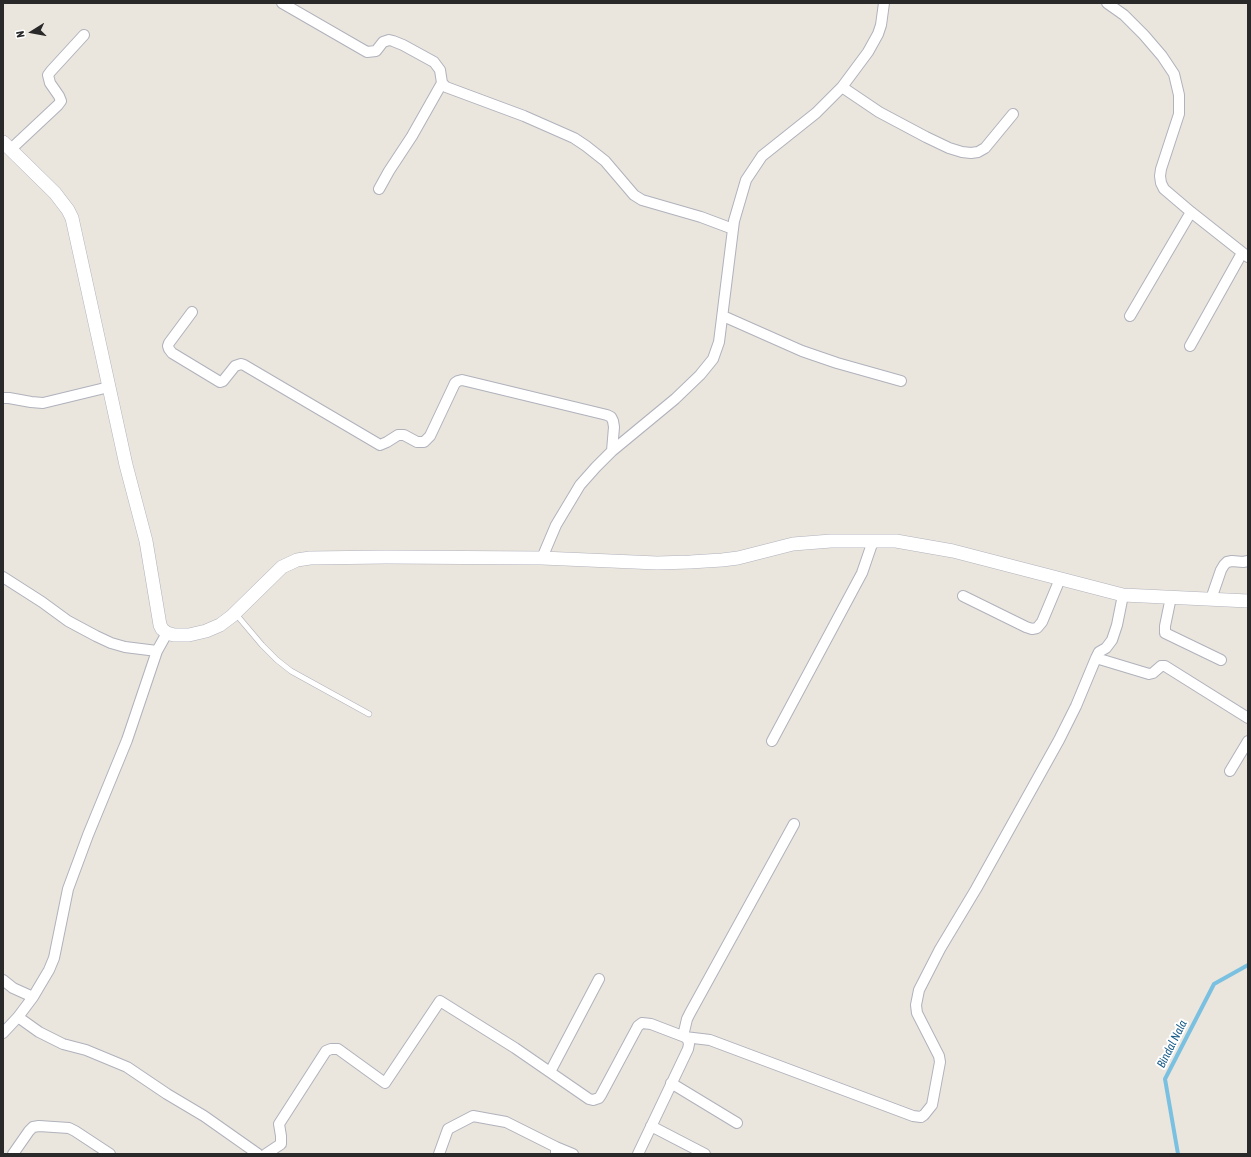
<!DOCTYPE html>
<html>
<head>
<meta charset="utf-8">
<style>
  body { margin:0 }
  #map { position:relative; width:1251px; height:1157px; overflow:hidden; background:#eae5dd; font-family:"Asap Condensed",sans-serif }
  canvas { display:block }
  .frame { position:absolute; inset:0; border:4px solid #292929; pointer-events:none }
  .north { position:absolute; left:12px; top:12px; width:40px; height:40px; -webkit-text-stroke:3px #fff; paint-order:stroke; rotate:259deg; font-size:11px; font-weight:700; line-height:16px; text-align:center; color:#292929 }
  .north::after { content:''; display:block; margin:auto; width:14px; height:18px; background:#292929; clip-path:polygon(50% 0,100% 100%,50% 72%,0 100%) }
</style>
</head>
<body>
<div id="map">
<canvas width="1251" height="1157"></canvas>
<div class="frame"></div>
<div class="north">N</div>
</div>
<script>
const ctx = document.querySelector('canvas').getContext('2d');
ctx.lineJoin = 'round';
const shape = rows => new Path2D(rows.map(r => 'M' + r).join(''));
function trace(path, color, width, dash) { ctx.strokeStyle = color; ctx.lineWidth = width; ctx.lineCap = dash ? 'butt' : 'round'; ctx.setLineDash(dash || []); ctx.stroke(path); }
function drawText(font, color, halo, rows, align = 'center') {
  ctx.font = font + ' "Asap Condensed",sans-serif'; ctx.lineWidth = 4; ctx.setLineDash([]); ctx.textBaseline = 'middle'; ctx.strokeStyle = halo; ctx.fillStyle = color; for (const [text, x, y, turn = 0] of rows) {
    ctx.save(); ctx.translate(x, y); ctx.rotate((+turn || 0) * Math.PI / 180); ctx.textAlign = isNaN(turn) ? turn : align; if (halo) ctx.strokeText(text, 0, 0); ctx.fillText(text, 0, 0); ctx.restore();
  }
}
trace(shape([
  [1178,1154,1165,1079,1214,984,1248,965]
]), '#7ac0e1', 4);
const service = shape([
  [235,613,262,645,277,660,291,671,369,714]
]);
const minor = shape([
  [282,3,367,52,376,51,383,42,389,40,393,41,403,45,434,62,440,70,442,83,446,87,524,116,574,138,586,146,605,161,634,195,642,200,701,217,733,229],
  [1107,3,1124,15,1144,35,1162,56,1174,74,1179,95,1179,114,1161,169,1160,176,1161,183,1164,189,1191,212,1248,257],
  [842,87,879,112,926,137,949,148,962,152,971,153,978,152,985,148,1013,114],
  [11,149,58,105,61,101,59,96,50,83,48,75,51,71,84,35],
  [379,189,389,171,412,136,442,83],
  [192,312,169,343,168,346,169,349,172,353,220,382,223,381,235,366,241,364,244,365,380,445,387,442,398,435,404,435,417,442,424,442,430,436,455,383,458,381,462,380,607,415,611,417,613,421,614,427,612,451],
  [723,316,802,351,837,363,901,381],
  [1130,316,1191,212],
  [1190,346,1242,253],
  [3,398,9,398,31,402,43,403,109,387],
  [542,558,556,525,580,485,596,467,612,451,675,399,700,375,713,359,719,342,734,221,746,180,762,156,816,113,842,87,868,52,878,34,881,25,884,3],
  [3,577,42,602,68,621,96,636,111,643,125,647,157,651],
  [963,596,1026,627,1032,629,1037,628,1042,622,1060,579],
  [1171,597,1165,626,1165,633,1221,660],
  [1211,599,1221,570,1224,565,1227,562,1232,561,1243,562,1248,561],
  [1096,658,1149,674,1153,673,1161,666,1165,666,1248,718],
  [772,741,862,573,873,541],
  [1230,771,1248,741],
  [3,980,13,988,33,997],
  [18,1017,39,1032,63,1044,86,1050,127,1067,167,1094,204,1116,258,1154],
  [3,1033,18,1017,33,997,49,970,54,958,68,889,88,835,127,740,157,651,167,633],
  [683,1036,687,1019,690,1013,794,824],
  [685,1037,710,1040,913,1116,921,1117,924,1115,932,1105,940,1062,939,1056,917,1013,916,1005,919,990,940,949,976,889,1059,740,1076,706,1096,658,1099,652,1106,648,1112,640,1117,625,1123,595],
  [550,1072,599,979],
  [671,1083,737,1123],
  [651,1126,705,1154],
  [556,1147,573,1154],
  [13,1154,29,1131,33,1127,39,1126,69,1128,75,1131,110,1154],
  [266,1154,281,1144,281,1136,279,1124,326,1051,331,1049,338,1049,385,1083,440,1001,515,1048,589,1099,593,1100,599,1098,601,1095,638,1026,642,1023,651,1024,685,1037,688,1040,689,1044,688,1049,638,1154],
  [439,1154,448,1129,473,1116,506,1122,556,1147,556,1154]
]);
const tertiary = shape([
  [3,142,55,193,68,210,72,218,109,387,126,465,146,541,160,625,162,629,167,633,174,635,189,635,206,631,220,625,232,616,282,567,297,560,310,558,386,557,542,558,657,563,690,562,722,560,738,558,793,544,831,541,896,541,953,551,1123,595,1248,601]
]);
trace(service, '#b0b2bc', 6);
trace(minor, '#b0b2bc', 12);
trace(tertiary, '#b0b2bc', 14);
trace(service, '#fff', 5);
trace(minor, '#fff', 10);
trace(tertiary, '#fff', 13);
drawText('italic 12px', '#1b5e8c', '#fff', [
  ["Bindal Nala",1172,1044,-63]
]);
</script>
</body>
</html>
